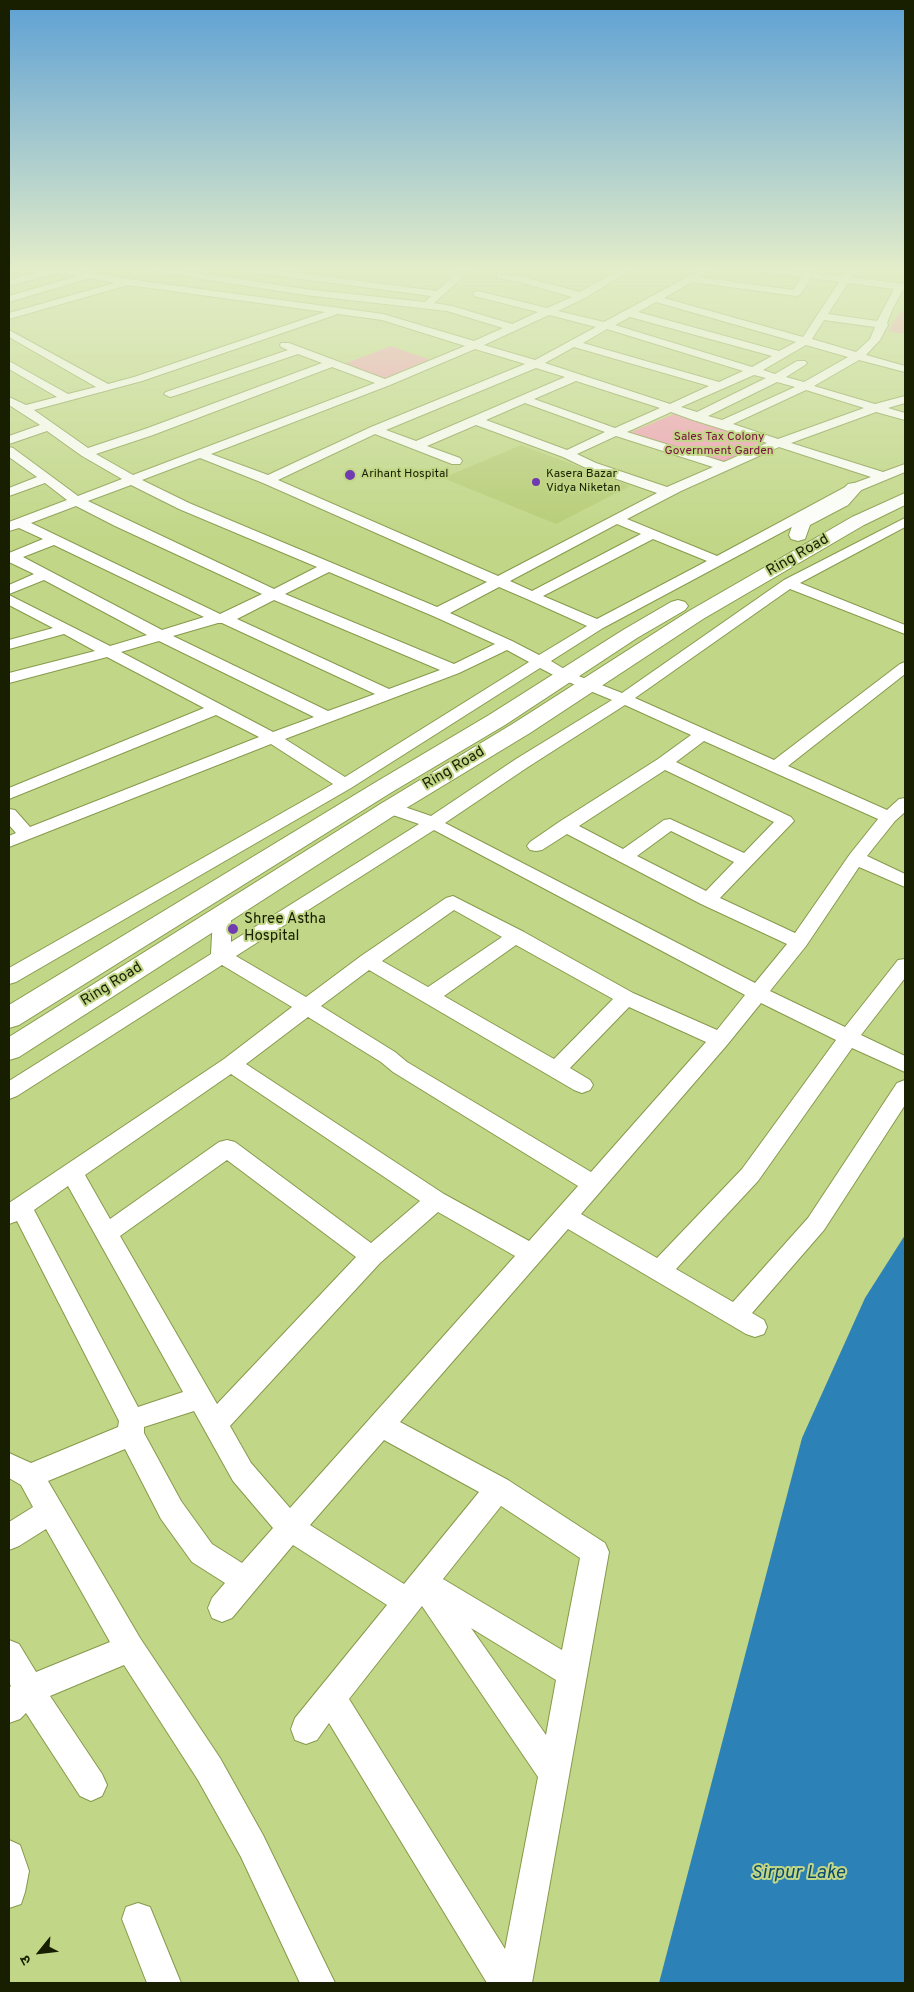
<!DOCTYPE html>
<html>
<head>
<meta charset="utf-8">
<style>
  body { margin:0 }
  #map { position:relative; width:914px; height:1992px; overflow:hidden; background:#c1d686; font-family:Overpass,"Noto Sans Devanagari",sans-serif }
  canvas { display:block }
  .frame { position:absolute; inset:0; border:10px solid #181f00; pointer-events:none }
  .north { position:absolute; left:15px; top:1927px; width:50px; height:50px; -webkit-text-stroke:4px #c1d686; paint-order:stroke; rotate:241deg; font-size:14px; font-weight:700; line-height:20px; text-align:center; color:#181f00 }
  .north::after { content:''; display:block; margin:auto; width:18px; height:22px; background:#181f00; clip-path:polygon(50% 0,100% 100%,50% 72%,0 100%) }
</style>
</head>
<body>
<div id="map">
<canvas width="914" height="1992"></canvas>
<div class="frame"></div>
<div class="north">उ</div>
</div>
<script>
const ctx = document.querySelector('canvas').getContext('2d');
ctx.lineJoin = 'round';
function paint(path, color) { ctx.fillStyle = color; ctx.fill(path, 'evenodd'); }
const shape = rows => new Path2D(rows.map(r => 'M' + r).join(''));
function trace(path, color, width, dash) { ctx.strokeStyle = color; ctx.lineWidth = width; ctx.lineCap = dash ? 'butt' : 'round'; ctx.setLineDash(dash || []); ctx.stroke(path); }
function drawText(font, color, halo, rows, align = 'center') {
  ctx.font = font + ' Overpass,sans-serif'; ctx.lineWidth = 4; ctx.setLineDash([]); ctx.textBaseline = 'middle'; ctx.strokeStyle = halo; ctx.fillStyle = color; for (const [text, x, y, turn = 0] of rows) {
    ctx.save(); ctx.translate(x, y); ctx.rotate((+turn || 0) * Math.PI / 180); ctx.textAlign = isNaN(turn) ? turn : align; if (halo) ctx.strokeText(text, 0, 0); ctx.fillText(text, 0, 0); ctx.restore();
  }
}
paint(shape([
  [521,445,630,486,556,524,443,478]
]), '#b5cb73');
paint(shape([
  [900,312,905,312,905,334,888,331],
  [391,346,433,361,387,380,344,364],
  [674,414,763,441,721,463,629,433]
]), '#f399b4');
paint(shape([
  [905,1235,905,1983,659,1983,802,1438,865,1298]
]), '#2c82b7');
const minor = shape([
  [49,269,69,269,128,279,383,314,474,341,503,328,447,311,305,295,157,272,152,269,175,269,305,289,425,302,431,296,248,272,243,269,270,269,437,291,461,269,472,269,434,303,452,306,512,324,538,312,474,296,474,292,478,291,547,308,572,297,519,282,497,278,497,274,520,276,580,292,621,269,633,269,585,298,558,311,604,322,702,269,714,269,701,277,793,290,802,277,759,272,754,269,782,269,842,276,847,269,857,269,852,277,905,284,905,290,903,290,893,308,887,323,888,325,880,340,866,355,905,366,905,372,859,360,814,386,875,404,905,396,905,403,888,408,905,413,905,420,876,412,791,443,883,472,905,464,905,472,859,491,603,628,551,661,571,673,622,693,784,580,905,518,905,527,800,583,905,625,905,634,790,589,635,698,774,760,900,664,905,662,905,674,788,766,887,810,899,799,905,798,905,812,895,821,867,856,905,874,905,887,859,867,806,946,770,991,845,1027,898,960,905,959,905,978,861,1035,905,1056,905,1072,852,1048,758,1181,676,1269,733,1302,808,1218,897,1083,905,1080,905,1105,824,1230,752,1313,764,1320,767,1327,764,1334,755,1337,746,1334,568,1229,400,1422,508,1480,605,1543,609,1552,532,1983,487,1983,329,1723,317,1740,306,1744,295,1740,291,1729,295,1718,387,1605,293,1545,232,1618,222,1622,212,1618,208,1608,212,1598,225,1583,192,1562,161,1519,125,1449,48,1481,140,1638,220,1758,263,1835,335,1983,300,1983,241,1857,198,1780,124,1665,50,1696,102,1774,107,1785,102,1796,91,1801,80,1796,26,1713,20,1719,9,1723,9,1688,11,1686,9,1683,9,1640,19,1644,36,1672,110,1642,46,1529,19,1546,9,1550,9,1522,33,1507,21,1485,9,1478,9,1453,31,1463,118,1427,119,1421,17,1221,9,1224,9,1203,224,1059,292,1007,222,965,17,1096,9,1099,9,1081,211,954,213,916,215,912,222,910,229,912,231,916,231,942,419,824,384,812,381,808,384,804,390,803,396,804,431,816,516,759,612,700,561,679,540,668,351,788,16,982,9,984,9,968,333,784,271,744,9,847,9,836,16,833,9,825,9,809,15,810,30,827,259,737,216,715,9,799,9,788,204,708,107,657,9,683,9,673,95,651,64,634,9,649,9,640,53,628,9,605,9,595,110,646,147,635,44,580,9,594,9,585,34,574,9,562,9,553,43,539,19,528,9,531,9,522,67,500,45,483,9,496,9,488,37,477,9,457,9,447,13,448,78,496,122,479,82,456,47,431,9,444,9,436,40,425,9,405,9,397,26,405,57,397,9,369,9,361,68,394,96,387,9,337,9,330,108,384,134,377,325,312,128,285,9,319,9,313,114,283,90,278,9,302,9,296,77,276,57,273,9,286,9,280,49,269],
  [811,278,839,282,803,337,664,298,692,282,796,296,800,295,811,278],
  [848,283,894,289,877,321,828,314,848,283],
  [656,302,796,342,779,351,638,312,656,302],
  [338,314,382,320,465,346,385,379,289,343,281,343,280,345,281,347,288,350,166,392,164,394,170,397,174,396,298,354,322,363,145,429,88,448,34,410,142,381,338,314],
  [549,315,596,327,535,360,484,345,549,315],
  [630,317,772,356,752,367,615,325,630,317],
  [824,320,875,327,870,339,856,352,812,339,824,320],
  [607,329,743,371,719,382,583,343,607,329],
  [806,345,848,357,804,382,786,377,805,365,807,363,805,361,797,361,775,374,763,370,806,345],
  [574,347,709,386,670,404,545,363,574,347],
  [475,349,525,364,371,427,268,475,211,454,390,385,475,349],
  [332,367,375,383,133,475,96,454,153,435,332,367],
  [536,368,565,377,416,441,386,430,536,368],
  [754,375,766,378,697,412,681,407,754,375],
  [576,381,660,408,615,428,534,399,576,381],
  [777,382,795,387,722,420,708,416,777,382],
  [806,390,864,408,778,439,733,424,806,390],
  [525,403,605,432,567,450,486,420,525,403],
  [671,412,693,420,767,443,724,462,627,432,671,412],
  [476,425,563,457,588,469,657,493,498,576,278,480,375,434,452,464,460,464,462,461,460,458,427,446,476,425],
  [616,436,713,467,667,487,596,463,577,454,616,436],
  [779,447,871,477,849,485,717,556,627,519,681,491,779,447],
  [200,458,263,483,487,582,437,607,189,503,142,480,200,458],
  [131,485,179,509,317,567,274,589,88,501,131,485],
  [76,506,115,526,262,594,220,614,31,523,76,506],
  [617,524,641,534,532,591,510,581,617,524],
  [653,539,707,561,597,619,543,596,653,539],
  [54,545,204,617,162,630,23,557,54,545],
  [329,572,433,616,495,644,454,664,285,594,329,572],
  [499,587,527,599,587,626,539,655,512,641,450,613,499,587],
  [274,600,440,670,389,689,237,619,274,600],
  [218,623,222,623,375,694,328,711,173,636,218,623],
  [159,641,314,717,273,732,121,652,159,641],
  [507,650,529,662,345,777,285,739,459,673,507,650],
  [625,705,691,735,658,759,559,822,530,842,527,846,530,850,536,851,542,850,567,834,701,904,787,944,755,983,445,823,528,767,625,705],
  [704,741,878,819,850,854,795,933,720,898,794,821,791,817,676,762,704,741],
  [665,770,774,822,744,853,670,819,664,820,623,849,579,826,665,770],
  [434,830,745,995,717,1030,633,993,524,932,453,896,446,898,361,956,306,997,236,956,434,830],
  [671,831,734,862,706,891,637,856,671,831],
  [454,910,502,937,428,987,382,961,454,910],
  [516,945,613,999,554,1059,444,996,516,945],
  [369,970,574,1090,582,1093,590,1090,593,1085,590,1080,570,1068,629,1007,706,1042,591,1172,407,1062,395,1052,321,1006,369,970],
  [761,1003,836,1040,742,1169,657,1258,581,1214,727,1045,761,1003],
  [308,1017,381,1062,393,1072,578,1186,529,1241,444,1194,246,1064,308,1017],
  [231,1074,420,1201,371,1243,235,1142,227,1140,219,1142,110,1219,85,1175,231,1074],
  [227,1160,356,1257,217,1404,120,1236,227,1160],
  [68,1186,183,1392,138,1407,34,1210,68,1186],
  [438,1212,515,1256,290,1508,251,1463,230,1426,380,1263,438,1212],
  [194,1411,233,1481,273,1528,242,1563,212,1544,181,1501,144,1433,144,1427,194,1411],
  [384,1440,479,1492,404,1584,310,1525,384,1440],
  [501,1506,580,1558,562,1650,443,1579,501,1506],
  [422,1606,538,1777,505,1949,349,1699,422,1606],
  [471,1628,556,1680,546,1735,471,1628],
  [9,1840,20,1845,29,1871,25,1892,21,1904,9,1908,9,1840],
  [138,1903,150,1907,181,1983,147,1983,122,1919,126,1907,138,1903]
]);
const highway = shape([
  [854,483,860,484,863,488,848,505,810,525,805,539,798,541,791,539,789,535,795,518,836,497,848,484,854,483],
  [905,493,905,505,864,525,703,619,530,733,398,813,19,1057,9,1060,9,1037,382,803,514,723,689,611,852,517,905,493],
  [678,600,685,602,688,606,685,610,637,638,505,725,392,792,19,1025,9,1028,9,1005,376,782,489,715,623,630,671,602,678,600]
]);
trace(minor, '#879a4c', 2);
trace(highway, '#879a4c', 2);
paint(minor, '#fff');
paint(highway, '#fff');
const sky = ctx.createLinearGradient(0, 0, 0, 548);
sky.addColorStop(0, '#5da0d4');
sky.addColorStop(0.49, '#e3edc9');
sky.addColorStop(1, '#e3edc900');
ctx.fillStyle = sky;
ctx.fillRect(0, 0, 914, 548);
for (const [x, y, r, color] of [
  [350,475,6,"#703ab0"],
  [536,482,5,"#703ab0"],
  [233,929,6,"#703ab0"]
]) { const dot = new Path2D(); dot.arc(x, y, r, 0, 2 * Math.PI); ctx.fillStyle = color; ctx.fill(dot); trace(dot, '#c1d686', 2); }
drawText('12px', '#7b0e3f', '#c1d686', [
  ["Sales Tax Colony",719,438],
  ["Government Garden",719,452]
]);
drawText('12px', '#181f00', '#c1d686', [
  ["Arihant Hospital",361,475],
  ["Kasera Bazar",546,475],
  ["Vidya Niketan",546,489]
], 'left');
drawText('15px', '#181f00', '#c1d686', [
  ["Ring Road",798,556,-30],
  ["Ring Road",454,769,-31],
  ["Ring Road",112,985,-32]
]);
drawText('15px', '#181f00', '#c1d686', [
  ["Shree Astha",244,920],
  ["Hospital",244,937]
], 'left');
drawText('italic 19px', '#094b70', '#c1d686', [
  ["Sirpur Lake",798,1874]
]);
</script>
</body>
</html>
